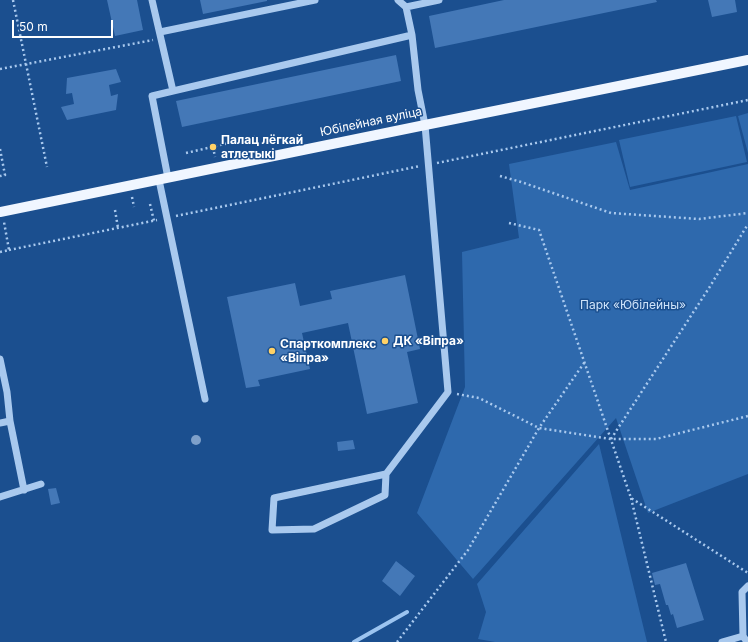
<!DOCTYPE html>
<html>
<head>
<meta charset="utf-8">
<style>
  body { margin:0 }
  #map { position:relative; width:748px; height:642px; overflow:hidden; background:#1b4f8f; font-family:Inter,sans-serif }
  canvas { display:block }
  .scale { position:absolute; left:12px; top:20px; width:101px; height:18px; box-sizing:border-box; border:2px solid #fff; border-top:0; padding-left:5px; font-size:12px; line-height:14px; white-space:nowrap; color:#fff; -webkit-text-stroke:3px #1b4f8f; paint-order:stroke }
</style>
</head>
<body>
<div id="map">
<canvas width="748" height="642"></canvas>
<div class="scale">50 m</div>
</div>
<script>
const ctx = document.querySelector('canvas').getContext('2d');
ctx.lineJoin = 'round';
function paint(path, color) { ctx.fillStyle = color; ctx.fill(path, 'evenodd'); }
const shape = rows => new Path2D(rows.map(r => 'M' + r).join(''));
function trace(path, color, width, dash) { ctx.strokeStyle = color; ctx.lineWidth = width; ctx.lineCap = dash ? 'butt' : 'round'; ctx.setLineDash(dash || []); ctx.stroke(path); }
function drawText(font, color, halo, rows, align = 'center') {
  ctx.font = font + ' Inter,sans-serif'; ctx.lineWidth = 3; ctx.setLineDash([]); ctx.textBaseline = 'middle'; ctx.strokeStyle = halo; ctx.fillStyle = color; for (const [text, x, y, turn = 0] of rows) {
    ctx.save(); ctx.translate(x, y); ctx.rotate((+turn || 0) * Math.PI / 180); ctx.textAlign = isNaN(turn) ? turn : align; if (halo) ctx.strokeText(text, 0, 0); ctx.fillText(text, 0, 0); ctx.restore();
  }
}
paint(shape([
  [748,113,748,153,738,116],
  [736,116,747,162,630,187,619,140],
  [616,142,630,190,748,164,748,474,648,513,616,418,473,579,417,513,465,387,462,252,519,238,509,164],
  [599,444,647,642,495,642,478,639,486,612,477,584]
]), '#2e69ad');
trace(shape([
  [354,642,407,612]
]), '#9cc4f0', 4);
paint(shape([
  [107,0,137,0,143,30,115,36],
  [200,0,267,0,267,1,203,14],
  [504,0,656,0,657,2,435,48,429,16],
  [708,0,735,0,737,12,712,17],
  [396,55,401,81,182,127,176,101],
  [116,69,121,82,109,85,111,96,118,94,116,110,67,120,61,107,74,104,72,93,66,94,67,78],
  [405,275,420,349,407,352,418,403,367,414,348,323,302,333,310,369,258,380,260,386,246,388,227,297,295,283,300,306,332,299,330,291],
  [353,440,355,449,338,451,337,442],
  [56,488,60,503,51,505,48,489],
  [396,561,415,576,400,596,382,581],
  [686,563,704,620,677,628,673,614,671,615,668,605,666,605,660,584,655,585,652,573]
]), '#4478b7');
trace(shape([
  [13,0,47,167],
  [0,69,153,40],
  [213,147,215,157],
  [0,149,5,175,0,176],
  [186,153,255,137],
  [437,163,748,100],
  [500,176,521,182,611,213,699,219,748,213],
  [132,197,134,207],
  [150,204,154,221],
  [115,210,118,228],
  [176,216,420,166],
  [509,223,539,230,631,498,748,573],
  [9,250,157,220],
  [0,252,9,250,4,222],
  [457,394,479,398,539,428,611,439,656,439,748,416],
  [611,439,709,288,748,224],
  [631,498,666,642],
  [397,642,468,550,539,428,584,363]
]), '#a9c9ee', 2.5, [2, 3]);
trace(shape([
  [152,0,173,91,152,96,168,178],
  [406,7,439,0],
  [160,32,315,0],
  [173,91,412,35],
  [159,180,205,399],
  [0,359,7,392,10,421,24,490],
  [0,423,10,421],
  [386,474,385,495,314,529,272,530,274,498,386,474,448,392,425,125,418,90,412,35,406,7,398,0],
  [0,497,41,484],
  [722,642,743,636],
  [747,642,743,636,742,592,748,586]
]), '#a9c9ee', 7);
trace(shape([
  [0,212,425,125,748,60]
]), '#f0f6ff', 10);
ctx.fillStyle = '#7ea0ca';
for (const [x, y] of [
  [196,440]
]) { ctx.beginPath(); ctx.arc(x, y, 5, 0, 2 * Math.PI); ctx.fill(); }
for (const [x, y, r, color] of [
  [213,147,4,"#ffd166"],
  [385,341,4,"#ffd166"],
  [272,351,4,"#ffd166"]
]) { const dot = new Path2D(); dot.arc(x, y, r, 0, 2 * Math.PI); ctx.fillStyle = color; ctx.fill(dot); trace(dot, '#1b4f8f', 1.5); }
drawText('12px', '#fff', '#1b4f8f', [
  ["Юбілейная вуліца",371,122,-12]
]);
drawText('bold 12px', '#fff', '#1b4f8f', [
  ["Палац лёгкай",221,140],
  ["атлетыкі",221,154],
  ["ДК «Віпра»",393,341],
  ["Спарткомплекс",280,344],
  ["«Віпра»",280,358]
], 'left');
drawText('12px', '#cfe3fa', '#1b4f8f', [
  ["Парк «Юбілейны»",633,305]
]);
</script>
</body>
</html>
